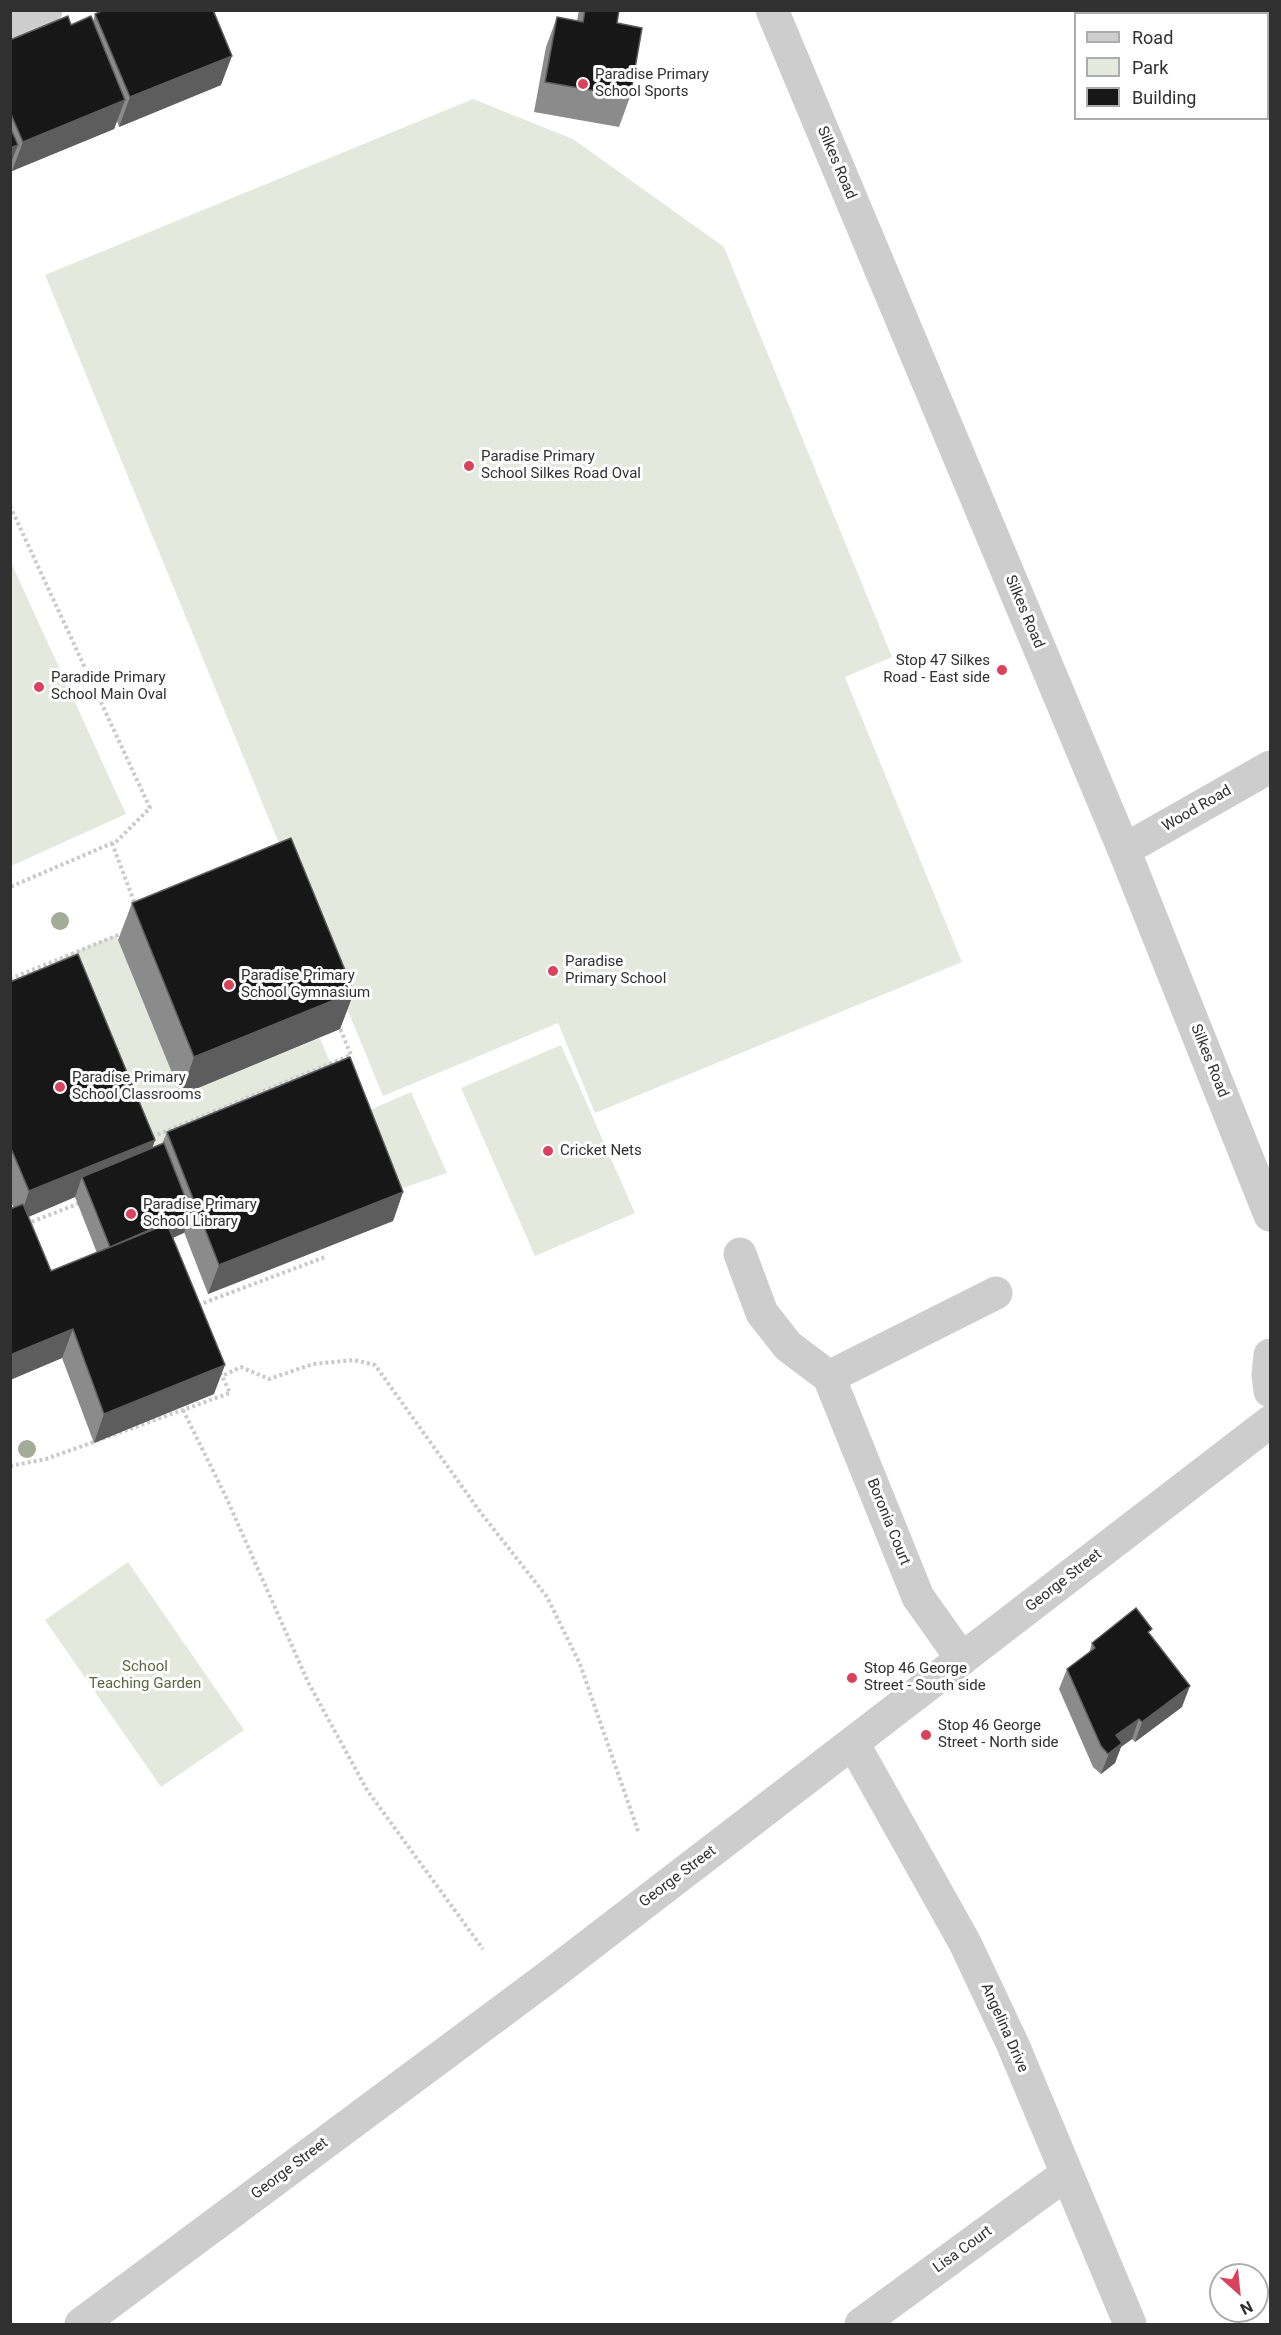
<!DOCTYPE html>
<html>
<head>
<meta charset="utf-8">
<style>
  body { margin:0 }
  #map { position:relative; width:1281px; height:2335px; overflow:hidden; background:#fff; font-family:Roboto,sans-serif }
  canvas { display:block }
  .frame { position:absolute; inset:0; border:12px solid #303030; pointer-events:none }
  .legend { position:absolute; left:1074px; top:12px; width:195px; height:108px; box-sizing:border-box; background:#fff; border:2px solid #acacac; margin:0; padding:8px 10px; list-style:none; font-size:18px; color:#303030 }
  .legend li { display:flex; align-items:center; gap:12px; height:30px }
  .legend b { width:30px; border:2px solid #acacac }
  .north { position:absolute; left:1209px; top:2263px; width:60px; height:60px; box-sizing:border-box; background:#fff; border:2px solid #acacac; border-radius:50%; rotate:153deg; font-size:16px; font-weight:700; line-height:24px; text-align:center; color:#303030 }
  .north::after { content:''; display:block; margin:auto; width:21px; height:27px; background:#d9415c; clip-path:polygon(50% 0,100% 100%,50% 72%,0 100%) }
</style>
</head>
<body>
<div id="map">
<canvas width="1281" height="2335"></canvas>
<div class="frame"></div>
<ul class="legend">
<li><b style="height:8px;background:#cdcdcd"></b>Road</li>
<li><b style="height:16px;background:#e5e9dd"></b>Park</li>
<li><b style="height:16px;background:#171717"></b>Building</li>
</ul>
<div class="north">N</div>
</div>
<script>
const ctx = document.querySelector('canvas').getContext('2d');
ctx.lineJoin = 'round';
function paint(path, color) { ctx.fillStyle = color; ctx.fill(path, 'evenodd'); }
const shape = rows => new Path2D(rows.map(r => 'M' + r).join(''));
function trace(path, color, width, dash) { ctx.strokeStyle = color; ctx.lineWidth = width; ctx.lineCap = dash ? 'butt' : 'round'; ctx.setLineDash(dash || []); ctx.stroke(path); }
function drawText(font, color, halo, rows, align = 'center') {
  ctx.font = font + ' Roboto,sans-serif'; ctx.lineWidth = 6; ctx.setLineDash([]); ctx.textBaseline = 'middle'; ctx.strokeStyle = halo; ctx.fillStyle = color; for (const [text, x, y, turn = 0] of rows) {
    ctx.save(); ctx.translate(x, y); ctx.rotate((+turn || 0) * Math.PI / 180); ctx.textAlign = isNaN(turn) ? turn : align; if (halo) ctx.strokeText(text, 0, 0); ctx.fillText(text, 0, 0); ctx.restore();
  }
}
paint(shape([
  [473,99,573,139,724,247,892,657,845,677,962,962,595,1113,558,1023,383,1096,45,275],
  [10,560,126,814,11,866,10,866],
  [116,935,181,1094,320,1038,340,1086,142,1167,57,960],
  [561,1045,635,1213,535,1256,461,1088],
  [411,1092,447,1173,382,1195,352,1118],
  [128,1562,244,1730,161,1787,45,1620]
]), '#e5e9dd');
trace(shape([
  [10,506,150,808,117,841,10,887],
  [112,843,136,907],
  [10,979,123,933],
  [152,1137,351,1055,339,1026],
  [26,1224,80,1203],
  [198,1305,325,1257],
  [220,1373,222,1376,241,1367,269,1379,313,1364,354,1360,375,1365,481,1513,547,1597,580,1664,638,1831],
  [183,1410,226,1497,308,1682,367,1790,483,1949],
  [10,1466,46,1459,230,1393,222,1376]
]), '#cacaca', 4, [3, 3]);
trace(shape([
  [772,10,1124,850,1270,1215],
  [10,26,46,10],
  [1124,850,1270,767],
  [740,1254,762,1313,788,1346,829,1377,918,1597,962,1659],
  [829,1377,996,1293],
  [853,1743,965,1943,1013,2045,1130,2324],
  [861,2324,1065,2175]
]), '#cdcdcd', 33);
trace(shape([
  [1270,1355,1268,1375,1270,1391],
  [81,2324,544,1980,1270,1422]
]), '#cdcdcd', 33);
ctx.fillStyle = '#a3ac96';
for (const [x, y] of [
  [60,921],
  [27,1449]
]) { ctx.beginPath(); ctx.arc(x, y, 9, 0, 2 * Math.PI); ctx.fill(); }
paint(shape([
  [579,10,619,10,617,23,630,97,619,127,534,112,546,47,557,17,577,21],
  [95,14,221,85,119,127,117,121,114,129,12,171,10,167,10,40,71,25,93,22],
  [132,903,354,992,340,1029,181,1095,118,940],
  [10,982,155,1140,152,1148,162,1144,167,1132,403,1192,393,1221,208,1294,184,1232,173,1238,214,1394,94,1443,62,1358,10,1380,10,1209,14,1208,10,1201],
  [75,1197,97,1253,51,1271,28,1217],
  [1150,1634,1182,1707,1135,1742,1132,1739,1121,1747,1115,1763,1101,1774,1093,1767,1059,1689,1067,1669,1089,1653,1092,1643]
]), '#8b8b8b');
paint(shape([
  [232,56,221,85,119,127,130,97],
  [125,100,114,129,12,171,23,142],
  [18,145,10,165,10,148],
  [354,992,340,1029,181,1095,194,1057],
  [155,1140,145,1169,82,1177,75,1197,19,1221,29,1191],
  [403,1192,393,1221,208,1294,219,1265],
  [191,1212,184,1233,103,1268,110,1248],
  [73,1329,62,1358,10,1380,10,1355],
  [225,1365,214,1394,94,1443,104,1414],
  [1190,1686,1182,1707,1135,1742,1142,1722],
  [1139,1719,1132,1739,1121,1747,1115,1763,1101,1774,1116,1735]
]), '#5d5d5d');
const building = shape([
  [104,10,213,10,232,56,130,97,95,14,104,10],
  [585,10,619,10,617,23,642,28,630,97,545,82,557,17,583,22,585,10],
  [68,16,71,25,91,16,125,100,23,142,10,112,10,40,68,16],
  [10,127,18,145,10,148,10,127],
  [291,838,354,992,194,1057,132,903,291,838],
  [78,954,155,1140,29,1191,10,1146,10,982,78,954],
  [350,1057,403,1192,219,1265,167,1132,350,1057],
  [164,1143,191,1212,110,1247,82,1177,164,1143],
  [23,1204,51,1271,167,1224,225,1365,104,1414,73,1329,10,1355,10,1209,23,1204],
  [1136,1608,1152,1629,1148,1632,1190,1686,1142,1722,1139,1719,1116,1735,1122,1743,1108,1754,1101,1746,1067,1669,1095,1648,1092,1643,1136,1608]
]);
paint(building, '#171717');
trace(building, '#5d5d5d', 1.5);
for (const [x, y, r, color] of [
  [583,84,6,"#d9415c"],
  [469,466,6,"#d9415c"],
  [1002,670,6,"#d9415c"],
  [39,687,6,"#d9415c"],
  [553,971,6,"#d9415c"],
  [229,985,6,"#d9415c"],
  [60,1087,6,"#d9415c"],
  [548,1151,6,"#d9415c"],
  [131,1214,6,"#d9415c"],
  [852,1678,6,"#d9415c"],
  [926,1735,6,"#d9415c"]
]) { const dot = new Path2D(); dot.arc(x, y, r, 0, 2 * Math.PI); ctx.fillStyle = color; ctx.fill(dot); trace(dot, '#fff', 2); }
drawText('15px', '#303030', '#fff', [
  ["Paradise Primary",595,75],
  ["School Sports",595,92],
  ["Paradise Primary",481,457],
  ["School Silkes Road Oval",481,474],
  ["Stop 47 Silkes",990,661,"right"],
  ["Road - East side",990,678,"right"],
  ["Paradide Primary",51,678],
  ["School Main Oval",51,695],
  ["Paradise",565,962],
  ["Primary School",565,979],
  ["Paradise Primary",241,976],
  ["School Gymnasium",241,993],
  ["Paradise Primary",72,1078],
  ["School Classrooms",72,1095],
  ["Cricket Nets",560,1151],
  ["Paradise Primary",143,1205],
  ["School Library",143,1222],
  ["Stop 46 George",864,1669],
  ["Street - South side",864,1686],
  ["Stop 46 George",938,1726],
  ["Street - North side",938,1743]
], 'left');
drawText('15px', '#303030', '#fff', [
  ["Silkes Road",836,163,67],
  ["Silkes Road",1024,612,67],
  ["Wood Road",1197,809,-30],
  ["Silkes Road",1209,1061,68],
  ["Boronia Court",888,1522,68],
  ["George Street",1064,1581,-38],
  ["George Street",678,1877,-37],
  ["Angelina Drive",1004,2028,66],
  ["George Street",290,2169,-37],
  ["Lisa Court",963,2250,-36]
]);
drawText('15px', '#586940', '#fff', [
  ["School",145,1667],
  ["Teaching Garden",145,1684]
]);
</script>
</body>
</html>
